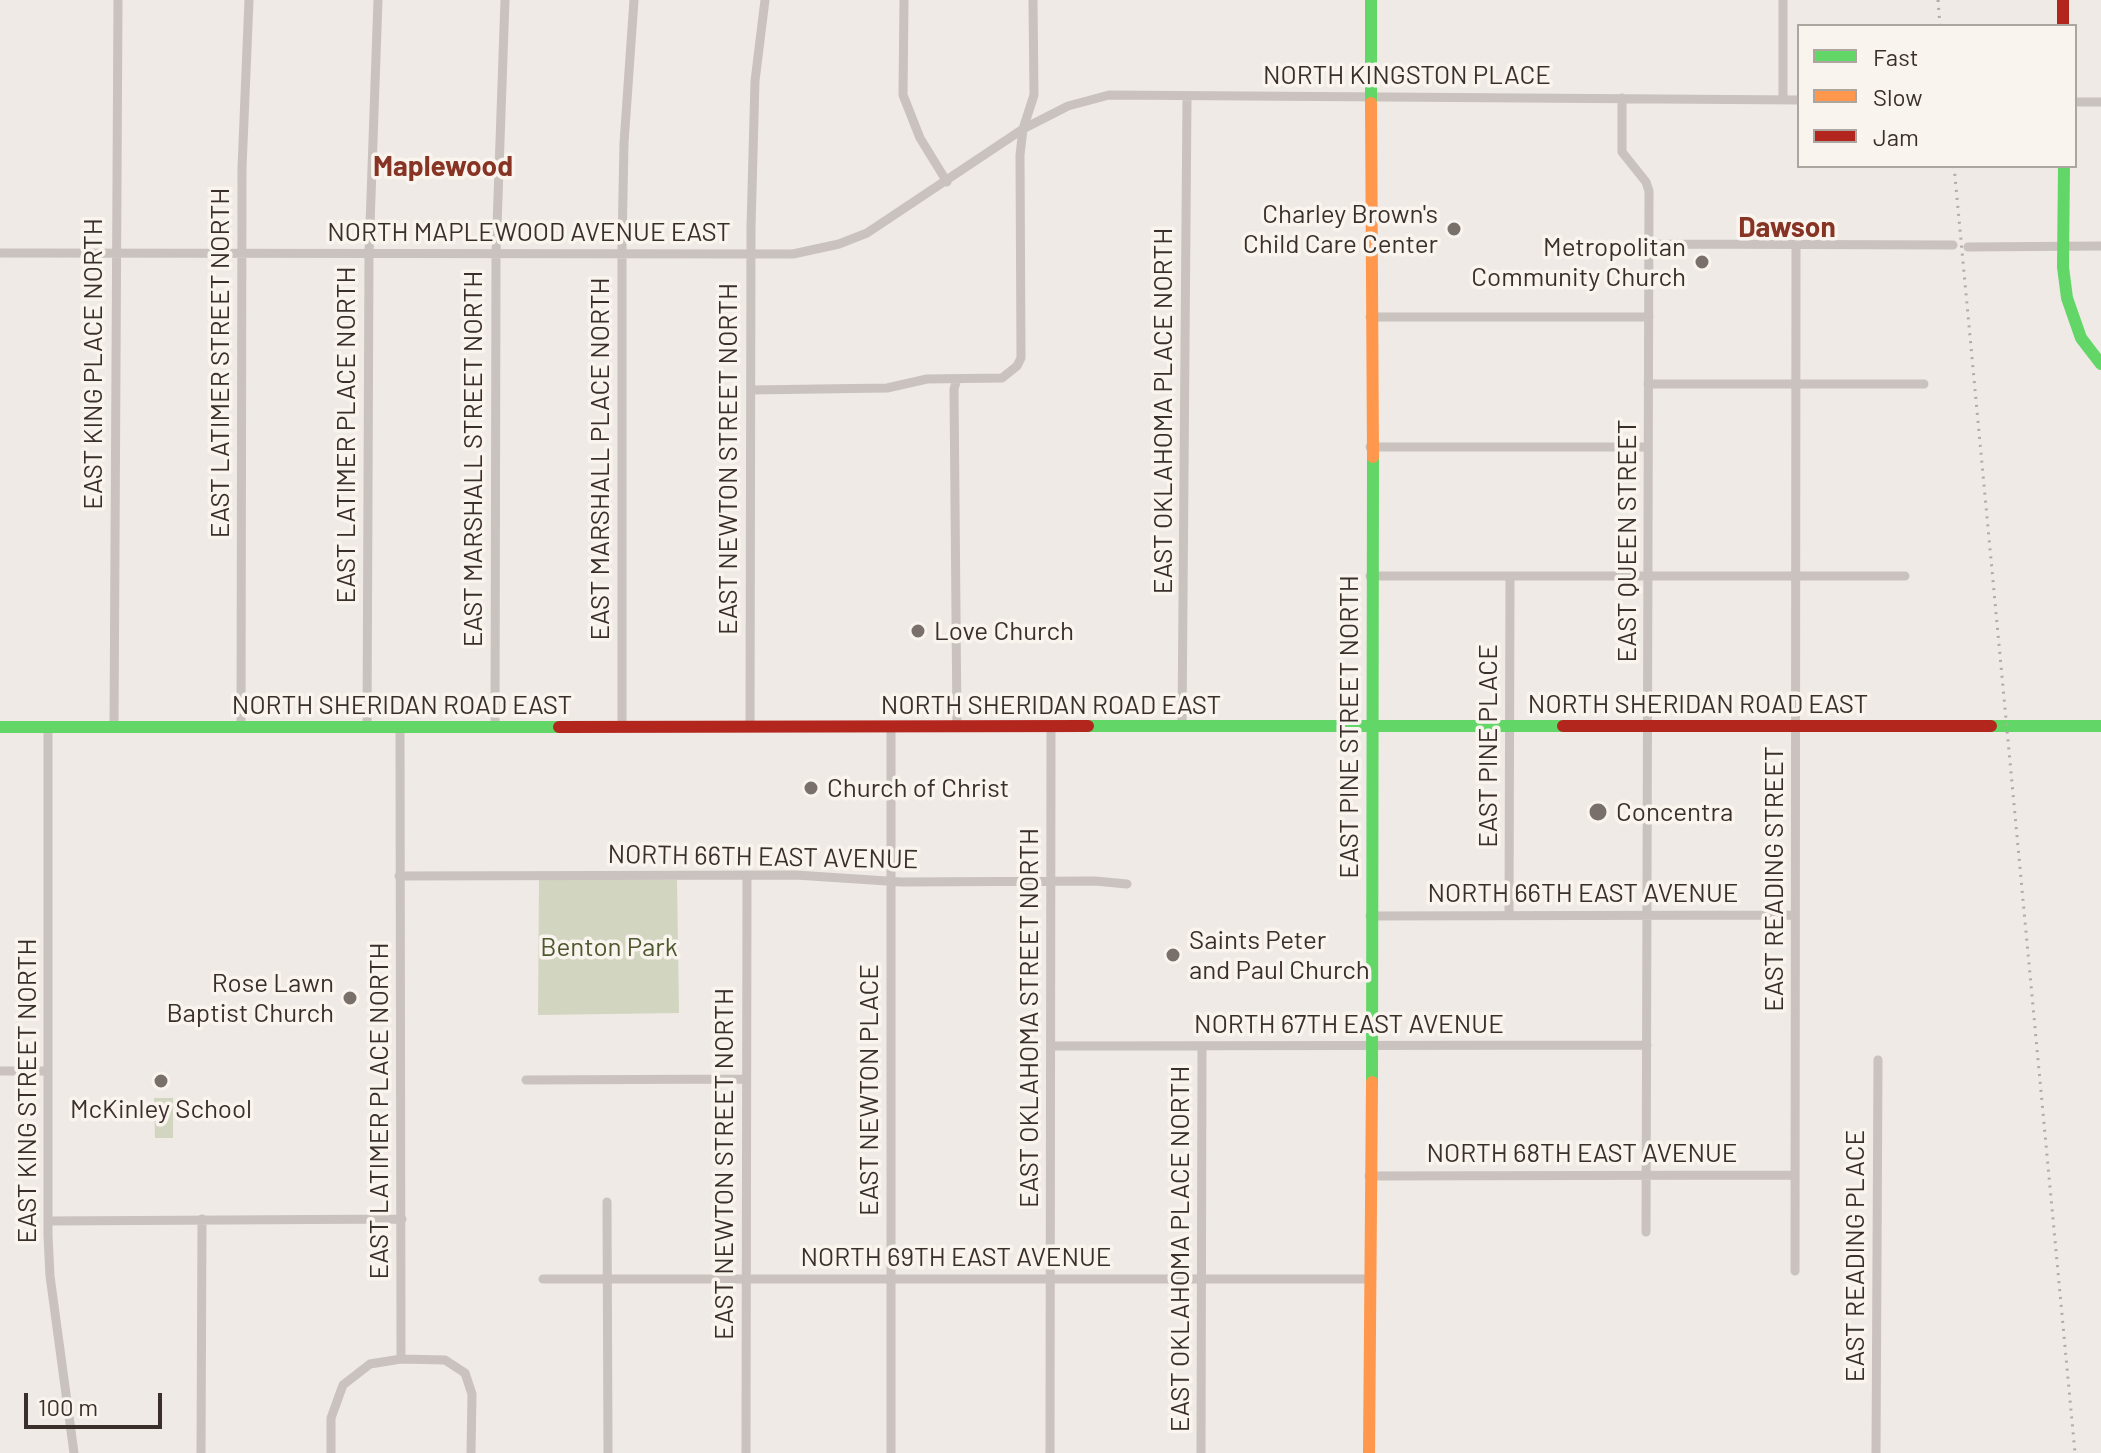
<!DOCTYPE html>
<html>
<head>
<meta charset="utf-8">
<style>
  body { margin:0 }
  #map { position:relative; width:2101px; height:1453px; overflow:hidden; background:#efeae5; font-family:Barlow,sans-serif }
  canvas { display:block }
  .legend { position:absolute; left:1797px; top:24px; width:280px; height:144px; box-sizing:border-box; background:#faf4ee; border:2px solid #ada5a0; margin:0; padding:10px 14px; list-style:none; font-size:24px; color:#3a2f2b }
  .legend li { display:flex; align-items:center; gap:16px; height:40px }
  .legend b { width:40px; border:2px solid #ada5a0 }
  .scale { position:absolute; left:24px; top:1393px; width:138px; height:36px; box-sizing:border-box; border:4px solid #3a2f2b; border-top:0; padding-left:10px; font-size:24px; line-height:28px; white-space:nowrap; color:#3a2f2b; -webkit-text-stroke:6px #faf4ee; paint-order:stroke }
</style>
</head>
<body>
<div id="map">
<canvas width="2101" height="1453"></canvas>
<ul class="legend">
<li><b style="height:10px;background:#63d668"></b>Fast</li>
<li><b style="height:10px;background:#ff974d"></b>Slow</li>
<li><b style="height:10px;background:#b3261e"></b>Jam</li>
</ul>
<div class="scale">100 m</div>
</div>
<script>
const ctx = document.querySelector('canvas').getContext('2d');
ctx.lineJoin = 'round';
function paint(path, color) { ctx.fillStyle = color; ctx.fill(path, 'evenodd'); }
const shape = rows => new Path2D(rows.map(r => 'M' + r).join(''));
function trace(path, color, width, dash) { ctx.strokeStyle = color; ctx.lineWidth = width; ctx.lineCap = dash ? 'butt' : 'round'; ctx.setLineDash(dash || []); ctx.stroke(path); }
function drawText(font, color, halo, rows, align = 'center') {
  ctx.font = font + ' Barlow,sans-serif'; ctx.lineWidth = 7; ctx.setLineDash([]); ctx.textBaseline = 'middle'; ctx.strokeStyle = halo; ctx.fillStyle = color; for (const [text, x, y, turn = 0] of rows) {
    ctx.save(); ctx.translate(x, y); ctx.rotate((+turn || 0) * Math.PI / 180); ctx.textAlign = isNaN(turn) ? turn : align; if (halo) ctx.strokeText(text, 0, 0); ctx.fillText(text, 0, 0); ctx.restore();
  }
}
paint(shape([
  [539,879,677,880,679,1013,538,1015],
  [154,1098,173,1098,173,1138,155,1138]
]), '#d2d5c0');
trace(shape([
  [904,0,903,95,920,138,947,182],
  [1783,0,1783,100],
  [1622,98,1622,152,1646,182,1649,191,1646,1232],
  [2075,102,2101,102],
  [1649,244,1953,245],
  [1968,247,2101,246],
  [0,253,793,254,839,244,867,233,1023,129,1068,106,1109,95,1799,100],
  [1370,317,1649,317],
  [957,379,954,389,957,727],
  [1648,384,1924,384],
  [751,390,887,388,927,379,1002,378,1017,366,1021,358,1020,155,1023,129,1034,95,1033,0],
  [1370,447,1648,447],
  [1370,576,1905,576],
  [1182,726,1187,96],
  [48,727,48,1236,50,1276,74,1453],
  [114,727,118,0],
  [241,727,242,168,249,0],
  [367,727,369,253,378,0],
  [400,727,401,1359],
  [495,727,496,254,505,0],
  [622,727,622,244,624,143,634,0],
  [750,727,751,227,755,81,765,0],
  [399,876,796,875,902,882,1095,881,1127,884],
  [1509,915,1510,577],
  [1370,916,1795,915],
  [1051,1046,1647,1045],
  [0,1071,48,1071],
  [526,1080,746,1079],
  [1369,1176,1795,1175],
  [607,1202,608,1453],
  [48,1221,402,1219],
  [1795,1271,1796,246],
  [543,1279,1369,1279],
  [201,1453,202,1219],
  [331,1453,331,1418,343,1385,370,1364,401,1359,445,1360,465,1373,472,1394,471,1453],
  [746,1453,747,875],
  [891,1453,891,727],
  [1050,1453,1051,726],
  [1201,1453,1202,1046],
  [1876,1453,1878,1060]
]), '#c9c2be', 9);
trace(shape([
  [1371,0,1371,103],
  [2064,166,2063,267,2067,298,2081,338,2101,364],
  [1088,726,1563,726],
  [1991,726,2101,726],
  [0,727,559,727],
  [1372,1082,1373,457]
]), '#63d668', 12);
trace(shape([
  [1371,103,1373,457],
  [1369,1453,1372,1082]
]), '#ff974d', 12);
trace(shape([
  [2063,0,2063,26],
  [1563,726,1991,726],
  [559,727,1088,726]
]), '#b3261e', 12);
trace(shape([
  [1938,0,1940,26],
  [1954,166,2075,1453]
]), '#b1aba8', 3, [2, 6]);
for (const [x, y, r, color] of [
  [1454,229,8,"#79706c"],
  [1702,262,8,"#79706c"],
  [918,631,8,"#79706c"],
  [811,788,8,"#79706c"],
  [1598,812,10,"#79706c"],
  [1173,955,8,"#79706c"],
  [350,998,8,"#79706c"],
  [161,1081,8,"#79706c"]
]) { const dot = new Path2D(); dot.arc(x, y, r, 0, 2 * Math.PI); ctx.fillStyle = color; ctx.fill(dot); trace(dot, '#faf4ee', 3); }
drawText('26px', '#3a2f2b', '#faf4ee', [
  ["NORTH KINGSTON PLACE",1407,75],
  ["NORTH MAPLEWOOD AVENUE EAST",529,232],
  ["EAST LATIMER STREET NORTH",220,363,-90],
  ["EAST KING PLACE NORTH",93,364,-90],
  ["EAST OKLAHOMA PLACE NORTH",1163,411,-90],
  ["EAST LATIMER PLACE NORTH",346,435,-90],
  ["EAST MARSHALL STREET NORTH",473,459,-90],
  ["EAST MARSHALL PLACE NORTH",600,459,-90],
  ["EAST NEWTON STREET NORTH",728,459,-90],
  ["EAST QUEEN STREET",1627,541,-90],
  ["NORTH SHERIDAN ROAD EAST",1698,704],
  ["NORTH SHERIDAN ROAD EAST",402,705],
  ["NORTH SHERIDAN ROAD EAST",1051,705],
  ["EAST PINE STREET NORTH",1349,727,-90],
  ["EAST PINE PLACE",1488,746,-90],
  ["NORTH 66TH EAST AVENUE",763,857,1],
  ["EAST READING STREET",1774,879,-90],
  ["NORTH 66TH EAST AVENUE",1583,893],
  ["EAST OKLAHOMA STREET NORTH",1029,1018,-90],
  ["NORTH 67TH EAST AVENUE",1349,1024],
  ["EAST NEWTON PLACE",869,1090,-90],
  ["EAST KING STREET NORTH",27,1091,-90],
  ["EAST LATIMER PLACE NORTH",379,1111,-90],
  ["NORTH 68TH EAST AVENUE",1582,1153],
  ["EAST NEWTON STREET NORTH",724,1164,-90],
  ["EAST OKLAHOMA PLACE NORTH",1180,1249,-90],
  ["EAST READING PLACE",1855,1256,-90],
  ["NORTH 69TH EAST AVENUE",956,1257]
]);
drawText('26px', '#3a2f2b', '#faf4ee', [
  ["Charley Brown's",1438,214,"right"],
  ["Child Care Center",1438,244,"right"],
  ["Metropolitan",1686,247,"right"],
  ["Community Church",1686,277,"right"],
  ["Love Church",934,631],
  ["Church of Christ",827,788],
  ["Concentra",1616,812],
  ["Saints Peter",1189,940],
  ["and Paul Church",1189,970],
  ["Rose Lawn",334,983,"right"],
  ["Baptist Church",334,1013,"right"],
  ["McKinley School",161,1109,"center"]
], 'left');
drawText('26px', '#4d582f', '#faf4ee', [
  ["Benton Park",609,947]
]);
drawText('bold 28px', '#883425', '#faf4ee', [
  ["Maplewood",443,167],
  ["Dawson",1787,228]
]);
</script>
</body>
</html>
